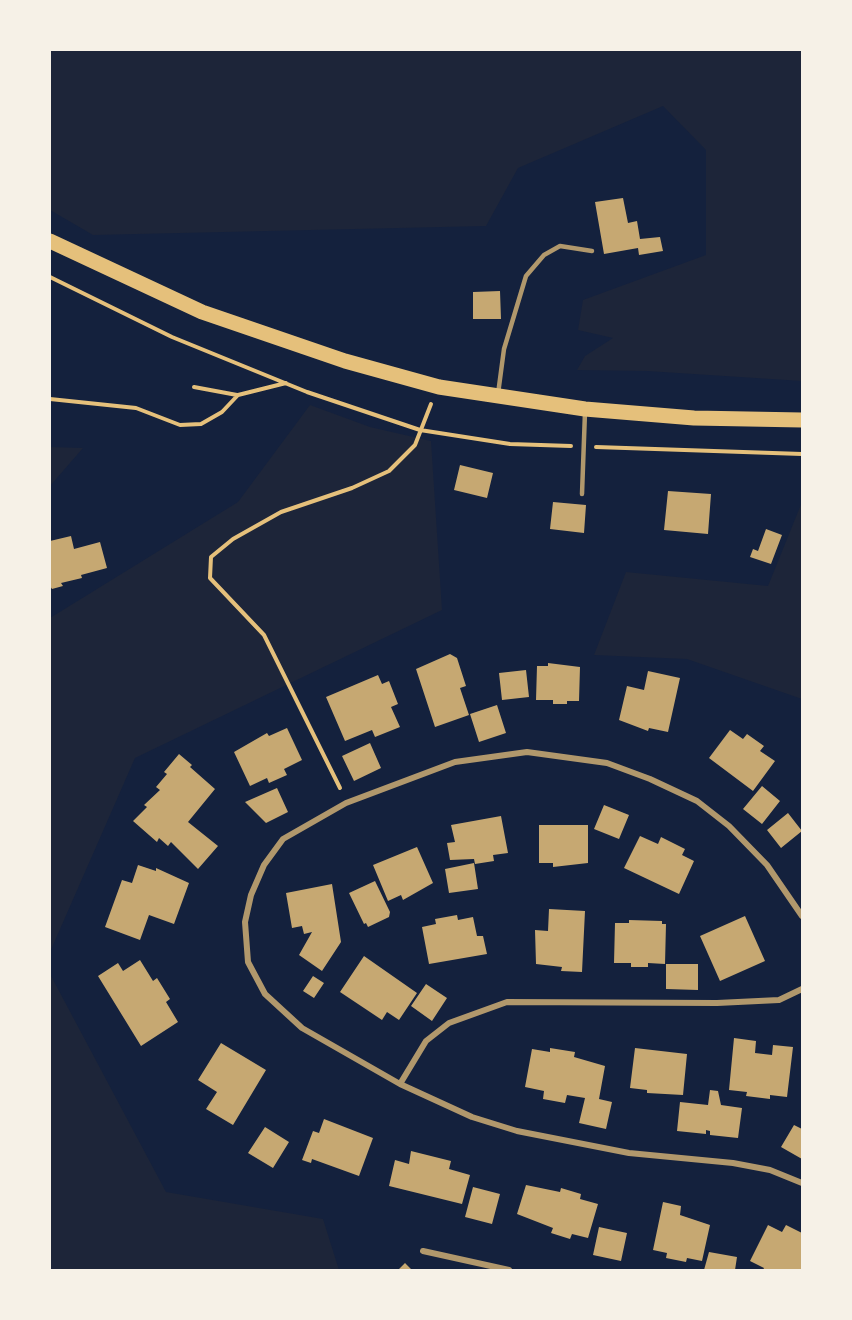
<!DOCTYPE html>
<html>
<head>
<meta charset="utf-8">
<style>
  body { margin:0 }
  #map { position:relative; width:852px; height:1320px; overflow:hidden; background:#14213d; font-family:"Titillium Web",sans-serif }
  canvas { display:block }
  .frame { position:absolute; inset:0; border:51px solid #f6f1e7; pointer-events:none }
</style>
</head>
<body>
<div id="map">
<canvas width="852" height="1320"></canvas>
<div class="frame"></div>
</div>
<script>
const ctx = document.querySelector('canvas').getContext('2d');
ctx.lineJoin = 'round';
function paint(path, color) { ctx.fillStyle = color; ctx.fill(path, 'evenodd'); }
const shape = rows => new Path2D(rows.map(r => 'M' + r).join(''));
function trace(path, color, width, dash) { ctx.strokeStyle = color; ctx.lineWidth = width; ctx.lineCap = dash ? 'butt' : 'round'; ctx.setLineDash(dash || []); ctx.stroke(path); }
paint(shape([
  [50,50,802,50,802,381,647,371,577,370,585,356,613,338,578,330,583,300,706,255,706,150,663,106,518,168,486,226,93,235,50,210],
  [310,405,370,427,431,441,442,610,135,758,50,952,50,618,238,502],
  [50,447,83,448,50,486],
  [802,502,802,699,687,659,594,655,626,572,768,586],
  [50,974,166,1192,323,1219,339,1270,50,1270]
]), '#1d2539');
paint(shape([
  [623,198,628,223,637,221,640,239,660,237,663,251,639,255,638,248,604,254,595,202],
  [500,291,501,319,473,319,473,292],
  [460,465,493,473,487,498,454,490],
  [668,491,711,494,708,534,664,530],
  [553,502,586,505,584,533,550,529],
  [766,529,782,535,771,564,750,557,753,549,758,551],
  [71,536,74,549,100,542,107,568,81,575,82,578,61,583,63,586,52,589,50,586,50,541],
  [450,654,457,658,466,686,460,688,469,715,435,727,416,669],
  [548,663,580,667,579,701,567,701,567,704,553,704,553,700,536,700,537,666,548,666],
  [526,670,529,697,502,700,499,673],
  [648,671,680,678,668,732,649,728,648,731,619,720,627,686,644,690],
  [378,675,382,684,389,681,398,704,391,707,400,727,375,737,372,730,345,741,326,697],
  [497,705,506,733,479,742,470,714],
  [287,728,302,760,284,769,287,775,269,783,267,778,250,786,234,752,267,733,269,736],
  [730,730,743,739,747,734,764,746,760,751,775,761,753,791,709,758],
  [370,743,381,768,354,781,342,756],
  [179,754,192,765,190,767,215,789,188,822,218,846,198,869,171,842,168,846,159,838,157,842,133,821,147,807,144,805,160,790,156,787,167,774,164,772],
  [762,786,780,801,762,824,743,809],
  [277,788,288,812,266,823,245,802],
  [604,805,629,815,619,839,594,829],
  [788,813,802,831,781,848,767,830],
  [501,816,508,853,493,855,494,861,475,864,474,859,450,860,447,843,455,842,451,825],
  [539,825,588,825,588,863,553,867,553,863,539,863],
  [640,836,658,844,661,837,685,849,682,855,694,861,679,894,624,868],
  [417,847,433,883,403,900,401,895,388,901,373,865],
  [474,863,478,889,449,893,445,869],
  [138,865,156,871,156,868,189,883,174,924,149,915,140,940,105,927,122,880,132,883],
  [375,881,390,912,389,917,368,927,366,923,364,924,349,893],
  [332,884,341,942,322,971,299,955,312,932,304,934,302,926,292,928,286,893],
  [549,909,585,911,582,972,561,971,562,967,536,964,535,930,548,931],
  [457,915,458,920,473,917,477,936,483,936,487,954,429,964,422,927,436,924,435,919],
  [745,916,765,961,720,981,700,936],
  [629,920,662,921,662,924,666,924,665,964,648,963,648,967,631,967,631,963,614,963,615,923,629,923],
  [364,956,417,993,399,1020,387,1012,382,1020,340,992],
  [140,960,153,981,157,978,170,999,166,1002,178,1022,141,1046,98,976,118,963,123,971],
  [666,964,698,964,698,990,666,989],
  [313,976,324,983,314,998,303,991],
  [426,984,447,998,432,1021,411,1006],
  [734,1038,756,1041,755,1053,772,1055,773,1045,793,1047,787,1097,770,1095,770,1099,746,1096,747,1092,729,1090],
  [221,1043,266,1070,233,1125,206,1109,217,1092,198,1080],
  [550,1048,575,1052,574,1057,605,1066,599,1099,612,1102,606,1129,579,1123,585,1098,567,1095,565,1103,543,1099,544,1091,525,1087,532,1049,550,1052],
  [635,1048,687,1054,683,1095,647,1093,647,1090,630,1088],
  [710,1090,718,1091,721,1105,742,1108,738,1138,710,1135,710,1131,706,1130,706,1134,677,1131,680,1102,708,1105],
  [324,1119,373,1138,359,1176,312,1159,311,1163,302,1160,313,1131,319,1133],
  [794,1125,802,1129,802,1159,781,1147],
  [265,1127,289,1142,273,1168,248,1153],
  [411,1151,451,1161,449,1169,470,1175,462,1204,389,1186,395,1160,409,1164],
  [526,1185,560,1192,561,1188,581,1194,580,1199,598,1204,588,1238,572,1234,570,1239,551,1233,553,1228,517,1214],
  [473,1187,500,1194,492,1224,465,1217],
  [663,1202,681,1206,680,1215,710,1225,702,1261,687,1258,686,1262,666,1258,667,1253,653,1250],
  [768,1225,782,1232,786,1225,802,1233,802,1270,763,1270,764,1268,750,1261],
  [599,1227,627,1233,621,1261,593,1255],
  [709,1252,737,1257,735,1270,704,1270],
  [405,1263,412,1270,398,1270]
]), '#c6a872');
trace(shape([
  [50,277,172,337,307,392,420,430,510,444,571,446],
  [194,387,237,395],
  [50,399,136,408,180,425,201,424,222,412,238,395,286,383],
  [596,447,802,454],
  [340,788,264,635,210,578,211,557,233,539,281,512,352,488,389,471,415,445,431,404]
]), '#e5c07b', 4);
trace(shape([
  [498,394,504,349,526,276,544,255,560,246,592,251],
  [582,494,585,412]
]), '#b1986c', 4.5);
trace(shape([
  [802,916,767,865,729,826,697,801,650,779,607,763,527,752,455,762,346,803,283,839,264,865,251,895,245,922,248,962,265,994,302,1028,400,1084,472,1117,517,1131,629,1153,733,1163,770,1170,802,1183],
  [400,1084,426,1041,449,1023,507,1002,717,1003,779,1000,802,989],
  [423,1251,509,1270]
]), '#b1986c', 6);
trace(shape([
  [50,241,202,312,345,361,439,387,585,409,694,418,802,420]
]), '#e5c07b', 15);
</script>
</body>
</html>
